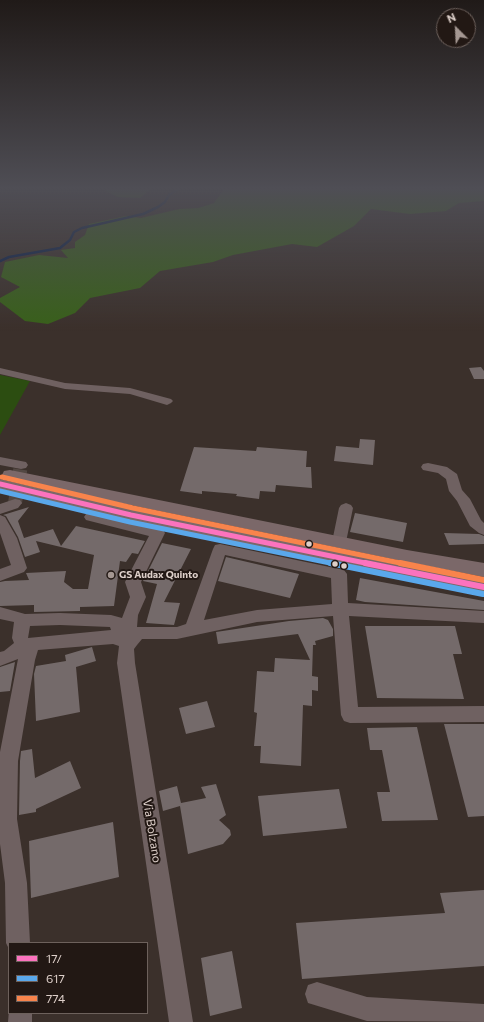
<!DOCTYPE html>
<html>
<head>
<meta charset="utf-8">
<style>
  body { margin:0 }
  #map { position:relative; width:484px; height:1022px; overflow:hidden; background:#3b302b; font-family:Commissioner,sans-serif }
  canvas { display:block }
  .legend { position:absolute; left:8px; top:942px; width:140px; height:72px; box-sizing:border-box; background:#221814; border:1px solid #6d615c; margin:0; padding:5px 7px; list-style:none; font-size:12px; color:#ddcfc9 }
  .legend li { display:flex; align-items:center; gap:8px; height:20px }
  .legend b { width:20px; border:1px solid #6d615c }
  .north { position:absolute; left:436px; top:8px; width:40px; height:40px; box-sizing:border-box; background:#221814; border:1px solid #6d615c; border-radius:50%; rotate:336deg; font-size:11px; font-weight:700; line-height:16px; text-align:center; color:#ddcfc9 }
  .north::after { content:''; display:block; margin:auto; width:14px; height:18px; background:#a49792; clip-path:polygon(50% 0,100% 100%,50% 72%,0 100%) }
</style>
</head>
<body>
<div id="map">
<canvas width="484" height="1022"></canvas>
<ul class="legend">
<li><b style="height:5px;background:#fc73be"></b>17/</li>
<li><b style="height:5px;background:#5aa8eb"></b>617</li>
<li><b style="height:5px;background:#f8844c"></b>774</li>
</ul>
<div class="north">N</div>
</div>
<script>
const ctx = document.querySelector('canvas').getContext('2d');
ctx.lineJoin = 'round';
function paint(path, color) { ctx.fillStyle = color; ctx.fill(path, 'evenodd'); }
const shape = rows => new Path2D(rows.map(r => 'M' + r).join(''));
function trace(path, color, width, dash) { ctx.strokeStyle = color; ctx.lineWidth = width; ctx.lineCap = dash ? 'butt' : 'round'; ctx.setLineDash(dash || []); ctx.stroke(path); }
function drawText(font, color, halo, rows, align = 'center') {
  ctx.font = font + ' Commissioner,sans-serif'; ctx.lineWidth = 4; ctx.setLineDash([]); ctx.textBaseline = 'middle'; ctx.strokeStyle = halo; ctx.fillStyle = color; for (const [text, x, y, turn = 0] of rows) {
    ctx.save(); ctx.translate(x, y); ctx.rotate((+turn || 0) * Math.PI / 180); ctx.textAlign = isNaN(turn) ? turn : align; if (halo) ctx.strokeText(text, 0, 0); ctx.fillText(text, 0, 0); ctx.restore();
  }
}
paint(shape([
  [0,375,30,381,0,435]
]), '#2c4d11');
paint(shape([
  [111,188,152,188,140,198,118,197,105,191],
  [224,188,466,188,484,190,484,201,459,203,446,211,410,214,371,209,354,226,317,247,292,244,233,255,213,262,160,271,140,288,90,298,75,313,48,324,25,321,0,302,0,298,20,287,1,277,5,262,39,255,68,258,61,250,75,248,75,242,85,235,89,224,126,216,141,218,179,209,198,208,214,203,219,196]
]), '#386019');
trace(shape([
  [0,261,9,257,60,248,70,240,74,232,82,228,143,214,158,207,165,202,169,195,180,188]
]), '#071e4a', 2.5);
paint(shape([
  [481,367,484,371,484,379,474,379,469,368],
  [360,439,375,440,373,465,334,461,336,446,359,448],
  [194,447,256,451,257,447,307,451,306,467,311,467,312,488,276,485,275,492,260,491,259,499,236,496,237,494,202,491,202,494,180,491],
  [29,507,18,521,24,538,53,529,61,546,76,526,145,541,138,554,132,553,126,562,120,561,114,606,80,607,80,611,34,612,34,605,0,606,0,582,5,581,29,580,26,573,66,571,64,582,73,589,88,589,94,555,36,541,40,552,25,557,18,537,6,516,3,515],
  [355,513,407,523,403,542,350,532],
  [444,533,479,534,484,536,484,544,449,545],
  [162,543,191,549,164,602,180,603,174,625,146,623,157,584,143,581],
  [226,557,299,574,290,598,218,581],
  [360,578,484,601,484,610,365,602,356,600],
  [323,618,328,620,333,629,333,636,315,641,316,645,313,645,312,676,318,677,318,691,312,690,312,706,303,705,301,766,260,763,261,746,254,746,257,713,254,712,257,671,274,672,275,658,310,660,298,634,218,644,216,632,289,621],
  [365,626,455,626,462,654,453,654,464,699,377,698],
  [92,647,96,661,76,667,80,712,36,721,34,674,36,666,66,661,65,655],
  [15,662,10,691,0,692,0,667],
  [207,701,215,727,186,734,179,708],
  [444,724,484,724,484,816,468,817],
  [417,727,438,820,382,821,377,792,390,792,382,750,370,750,367,728],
  [32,749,35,778,70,761,81,788,36,809,36,812,19,815,20,761,21,751],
  [216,784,226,815,219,820,230,830,231,835,223,844,188,854,180,806,163,811,159,791,177,786,181,803,206,798,201,787],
  [339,789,347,828,263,836,258,796],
  [113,822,119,877,31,898,29,841],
  [484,890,484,966,302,979,296,923,445,913,440,893],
  [232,951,242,1008,210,1016,201,958]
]), '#746a6a');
trace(shape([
  [15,503,21,465]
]), '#534843', 14, [14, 6]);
paint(shape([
  [0,368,65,383,130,388,171,399,173,401,171,403,167,405,130,394,65,389,0,374,0,368],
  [0,457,26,462,28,465,26,468,21,469,0,465,0,457],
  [428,463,447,467,457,474,462,490,470,499,481,520,484,523,484,535,479,533,470,526,457,501,449,491,446,479,438,473,423,470,421,467,423,464,428,463],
  [15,499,20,500,22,503,18,508,0,514,0,504,15,499],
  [346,503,351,505,353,508,346,542,344,546,339,547,334,546,332,542,339,508,341,505,346,503],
  [91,512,158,528,163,530,165,533,141,582,146,597,138,615,137,627,177,627,186,624,213,549,215,545,220,544,344,570,347,574,348,603,484,611,484,623,349,616,358,707,484,706,484,722,350,723,344,721,341,715,333,616,257,622,177,639,142,639,137,645,134,649,135,663,193,1022,169,1022,117,663,119,646,113,644,38,650,35,660,18,761,17,819,27,883,30,943,9,943,9,949,6,943,5,883,0,844,0,752,18,659,0,666,0,652,4,651,14,643,12,638,14,622,0,619,0,607,25,614,60,613,111,615,122,618,130,597,125,582,149,536,86,520,84,517,86,514,91,512],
  [225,555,331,578,332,604,257,610,204,620,225,555],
  [60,625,110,627,111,630,28,638,30,626,60,625],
  [0,515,5,517,17,538,27,568,24,572,0,581,0,569,11,565,0,533,0,515],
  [317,982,367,997,484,1004,484,1022,367,1021,308,1003,305,994,308,985,317,982],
  [9,1010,9,1013,32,1013,32,1022,8,1022,9,1010]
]), '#6f6161');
paint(shape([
  [10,470,407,550,484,563,484,577,407,562,4,479,2,475,4,471,10,470],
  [0,479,131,509,484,580,484,594,131,521,0,489,0,479]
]), '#7b6869');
trace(shape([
  [0,484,131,515,370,564]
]), '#fc73be', 5);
trace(shape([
  [365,563,484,587]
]), '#fc73be', 6);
trace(shape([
  [0,491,130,522,335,564]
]), '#5aa8eb', 5);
trace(shape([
  [330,563,483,594]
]), '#5aa8eb', 6);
trace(shape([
  [2,477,133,508,405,564]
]), '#f8844c', 5);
trace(shape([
  [400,563,484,580]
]), '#f8844c', 6);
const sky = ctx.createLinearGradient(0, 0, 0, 331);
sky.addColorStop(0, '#201a18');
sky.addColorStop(0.57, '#4f4e55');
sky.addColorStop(1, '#4f4e5500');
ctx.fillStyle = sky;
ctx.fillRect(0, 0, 484, 331);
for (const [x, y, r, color] of [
  [309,544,3.5,"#ddcfc9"],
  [335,564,3.5,"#ddcfc9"],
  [344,566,3.5,"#ddcfc9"],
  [111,575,4,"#a49792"]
]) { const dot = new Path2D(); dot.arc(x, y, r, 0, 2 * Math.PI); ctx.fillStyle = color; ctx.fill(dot); trace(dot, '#221814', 1.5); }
drawText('bold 10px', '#ddcfc9', '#221814', [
  ["GS Audax Quinto",119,575]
], 'left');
drawText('12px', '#ddcfc9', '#221814', [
  ["Via Bolzano",152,831,81]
]);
</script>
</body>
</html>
